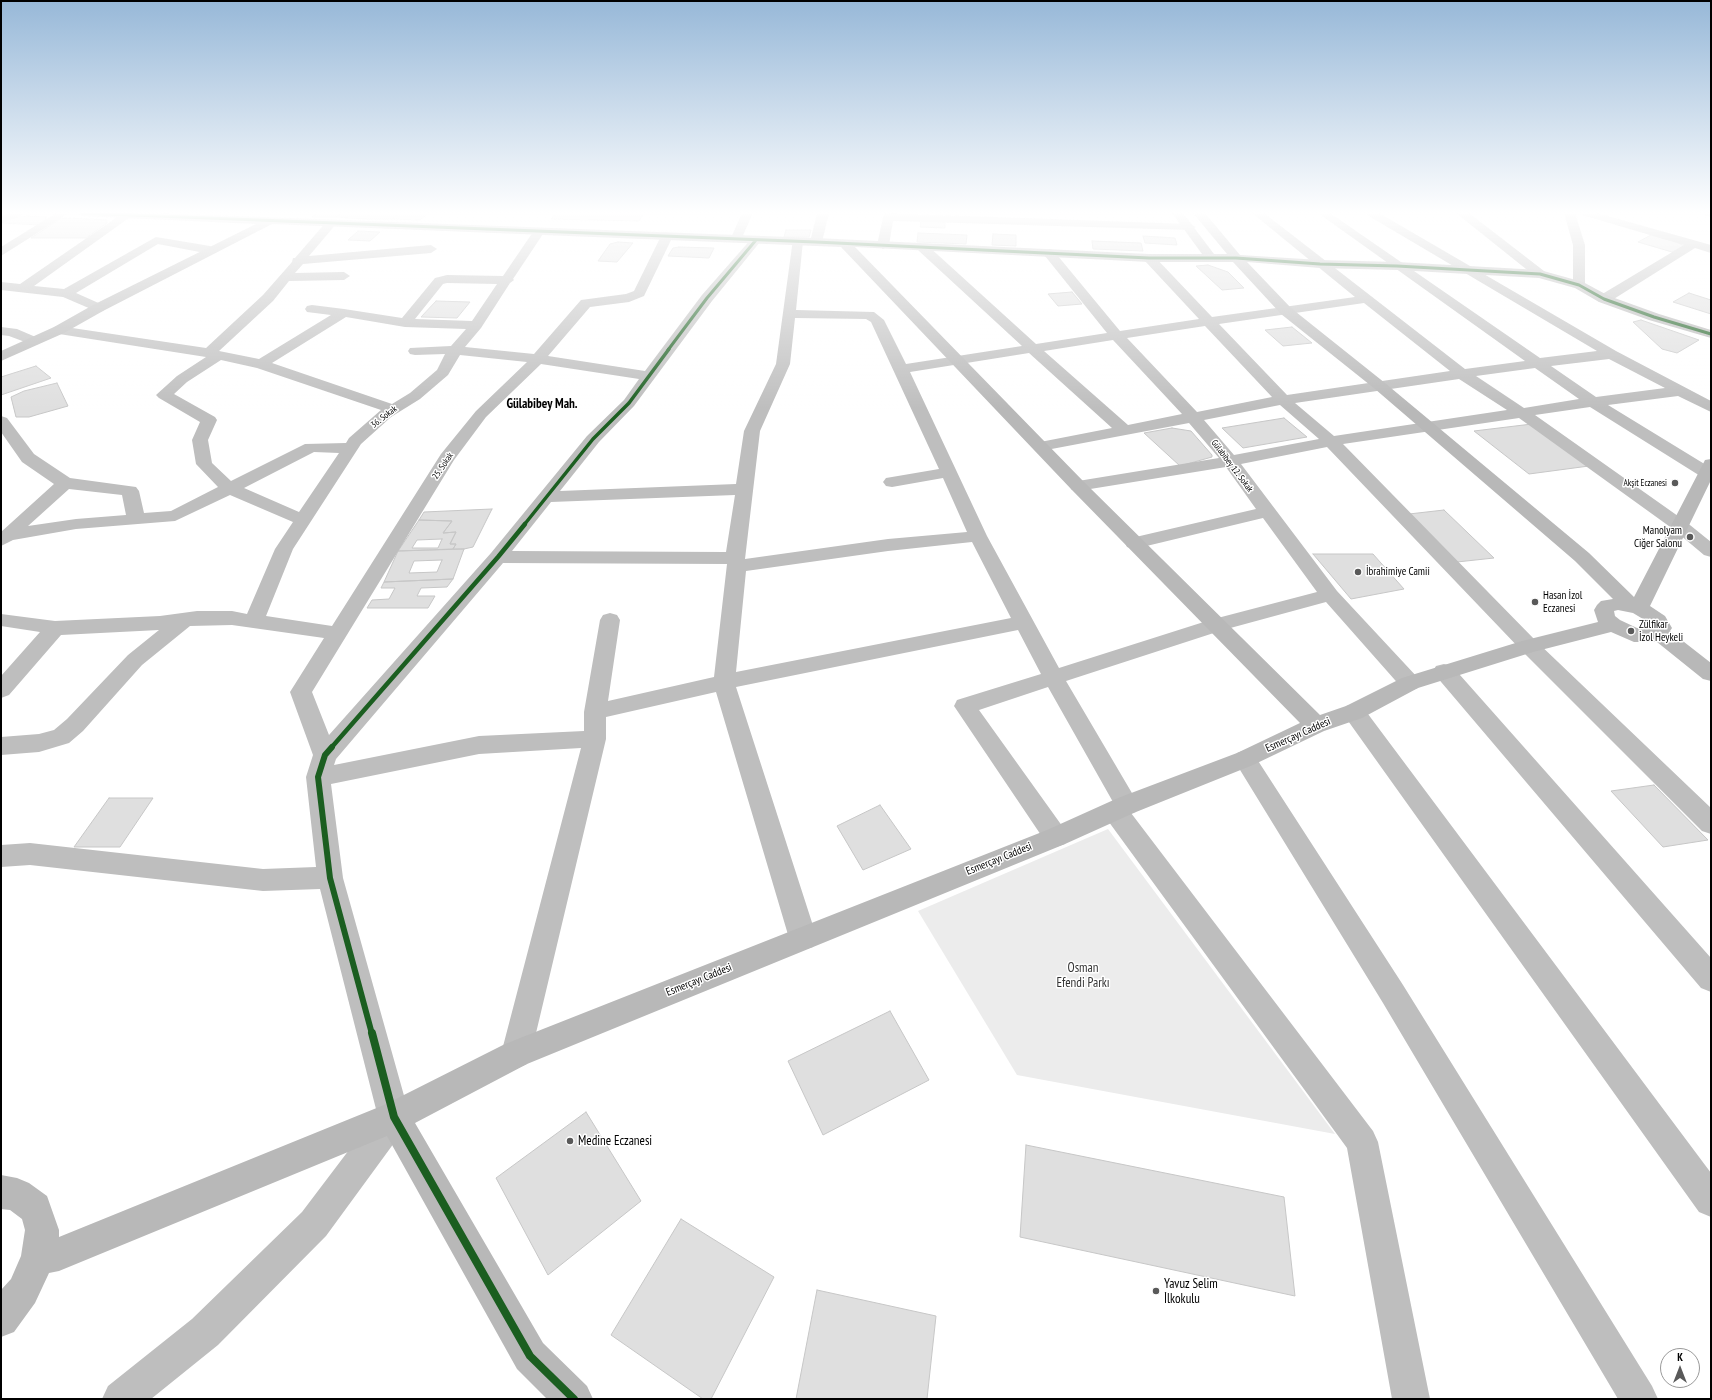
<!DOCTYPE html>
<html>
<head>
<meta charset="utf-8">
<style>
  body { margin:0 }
  #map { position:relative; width:1712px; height:1400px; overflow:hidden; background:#fff; font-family:"PT Sans Narrow",sans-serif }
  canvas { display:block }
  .frame { position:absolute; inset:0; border:2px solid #000; pointer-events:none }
  .north { position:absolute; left:1660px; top:1348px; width:40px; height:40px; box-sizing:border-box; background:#fff; border:1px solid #999; border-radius:50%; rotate:0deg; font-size:11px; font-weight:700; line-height:16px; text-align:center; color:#000 }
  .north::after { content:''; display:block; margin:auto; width:14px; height:18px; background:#595959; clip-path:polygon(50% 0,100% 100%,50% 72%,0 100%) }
</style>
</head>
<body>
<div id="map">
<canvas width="1712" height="1400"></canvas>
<div class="frame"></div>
<div class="north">K</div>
</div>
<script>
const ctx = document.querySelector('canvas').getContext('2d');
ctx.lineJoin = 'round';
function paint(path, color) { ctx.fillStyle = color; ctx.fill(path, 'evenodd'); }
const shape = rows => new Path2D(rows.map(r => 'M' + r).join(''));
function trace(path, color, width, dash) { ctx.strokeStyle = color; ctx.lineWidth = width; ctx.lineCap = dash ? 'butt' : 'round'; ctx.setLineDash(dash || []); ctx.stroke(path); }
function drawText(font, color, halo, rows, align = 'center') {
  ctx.font = font + ' "PT Sans Narrow",sans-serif'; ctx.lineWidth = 3; ctx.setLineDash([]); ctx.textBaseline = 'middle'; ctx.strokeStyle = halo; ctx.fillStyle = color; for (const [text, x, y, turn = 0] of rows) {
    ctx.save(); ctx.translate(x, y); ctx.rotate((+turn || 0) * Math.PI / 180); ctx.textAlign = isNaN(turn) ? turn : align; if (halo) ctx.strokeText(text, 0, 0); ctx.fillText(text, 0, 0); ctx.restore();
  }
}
paint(shape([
  [1108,829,1335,1134,1017,1075,918,911]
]), '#ececec');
const building = shape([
  [317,213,342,213,336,217,312,217,317,213],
  [342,213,372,213,365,219,336,217,342,213],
  [372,213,400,213,392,219,365,219,372,213],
  [400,213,429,213,420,220,392,219,400,213],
  [556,213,644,213,639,221,551,219,556,213],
  [26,216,47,217,45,218,48,220,40,225,1,223,12,218,26,216],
  [67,218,107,220,107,223,86,238,31,238,60,219,67,218],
  [921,221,945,221,945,228,920,227,921,221],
  [786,230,811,230,809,237,784,237,786,230],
  [358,231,380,232,370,241,348,240,358,231],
  [918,233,967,235,966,244,917,242,918,233],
  [993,234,1016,235,1016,246,992,245,993,234],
  [1651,235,1677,242,1684,246,1672,252,1638,242,1651,235],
  [1143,236,1175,238,1177,245,1145,243,1143,236],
  [1092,241,1141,243,1143,251,1093,249,1092,241],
  [618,242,633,243,617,262,598,261,610,244,618,242],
  [679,247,714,248,709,258,668,256,673,248,679,247],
  [1208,265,1228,272,1244,288,1222,290,1196,266,1208,265],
  [1072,292,1082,304,1058,306,1048,294,1072,292],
  [1689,293,1711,300,1711,314,1673,302,1689,293],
  [436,301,470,302,457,318,421,317,436,301],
  [1641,320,1699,340,1677,353,1662,349,1633,322,1641,320],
  [1292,327,1312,343,1283,346,1265,330,1292,327],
  [36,366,51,378,1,395,1,377,36,366],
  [57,383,68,406,29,417,16,417,11,397,24,391,57,383],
  [1284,418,1307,437,1243,448,1222,428,1284,418],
  [1532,424,1589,466,1529,474,1474,431,1532,424],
  [1172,428,1191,431,1212,455,1212,457,1180,466,1144,433,1172,428],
  [492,509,473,547,464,549,453,549,456,544,450,544,456,532,443,533,452,521,419,520,424,512,492,509],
  [1444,510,1494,558,1457,562,1409,514,1444,510],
  [419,520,452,521,443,533,456,532,450,544,456,544,453,549,398,551,419,520],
  [442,539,438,548,412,548,417,540,442,539],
  [464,549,453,579,384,582,398,551,464,549],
  [442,560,437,572,409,573,414,561,442,560],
  [1313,554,1373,554,1404,589,1351,599,1313,554],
  [453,579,447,587,421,588,417,596,435,596,428,608,367,608,372,600,389,599,395,588,381,588,384,582,453,579],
  [1654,785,1708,840,1663,847,1611,791,1654,785],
  [109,798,153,798,120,847,74,847,109,798],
  [880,805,911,849,863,870,837,826,880,805],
  [890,1011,929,1080,823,1135,788,1061,890,1011],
  [586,1112,641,1201,548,1275,496,1178,586,1112],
  [1026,1145,1284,1197,1295,1296,1020,1237,1026,1145],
  [681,1219,774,1277,711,1399,703,1399,611,1335,681,1219],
  [817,1290,936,1316,927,1399,796,1399,817,1290]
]);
paint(building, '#dfdfdf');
trace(building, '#c7c7c7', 1);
paint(shape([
  [10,213,25,213,23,215,1,223,1,216,10,213],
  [56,213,69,213,1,256,1,247,56,213],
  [123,213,131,213,133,215,34,286,64,289,156,237,210,246,216,250,210,254,158,244,76,293,103,305,105,308,103,311,98,312,63,297,1,290,1,282,20,284,123,213],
  [742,213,753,213,740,242,732,242,730,240,742,213],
  [817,213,829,213,822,242,816,246,810,242,817,213],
  [884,213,1190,224,1196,227,1190,230,893,221,889,245,883,249,877,245,884,213],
  [1252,213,1264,213,1465,369,1525,361,1318,213,1330,213,1540,358,1597,351,1367,215,1366,213,1379,213,1616,351,1711,401,1711,412,1678,396,1608,405,1711,468,1711,480,1705,479,1590,407,1535,415,1685,521,1711,542,1711,557,1704,555,1673,529,1519,418,1343,444,1536,641,1711,808,1711,834,1702,831,1522,651,1327,447,1241,464,1337,591,1418,678,1421,683,1418,688,1410,691,1402,688,1326,602,1223,630,1066,681,1139,805,1136,812,1131,813,1373,1131,1378,1142,1430,1399,1392,1399,1347,1148,1106,818,1103,811,1106,804,1113,802,1048,687,979,710,1065,830,1069,837,1065,844,1056,847,1047,844,954,706,957,700,1041,674,1018,630,736,687,817,938,813,947,803,950,793,947,789,938,716,692,606,717,606,739,531,1054,527,1064,516,1069,505,1064,501,1054,581,748,479,754,331,784,343,878,410,1117,405,1128,326,1236,218,1345,151,1399,102,1399,108,1386,192,1319,302,1212,377,1113,320,889,263,891,30,865,1,867,1,845,30,843,263,869,316,867,306,777,313,755,290,692,324,638,232,625,190,626,142,665,83,731,69,743,39,752,1,755,1,737,39,734,54,730,67,719,128,655,159,630,61,635,9,695,1,698,1,676,40,632,1,626,1,614,55,621,160,616,197,611,232,611,247,614,275,549,293,522,230,495,175,521,76,529,13,540,1,546,1,532,54,484,22,462,1,432,1,416,7,418,34,454,70,478,136,487,139,491,144,513,171,511,218,487,196,464,192,440,200,422,159,398,156,395,177,376,206,357,59,334,54,333,52,330,54,327,59,326,206,348,263,295,292,262,293,258,295,258,327,221,331,220,337,223,309,256,431,245,437,249,431,253,303,264,295,273,344,272,350,276,344,280,289,281,273,301,219,351,259,359,331,315,307,312,305,309,307,306,312,305,344,309,402,318,435,278,447,275,503,276,535,229,539,228,545,231,513,279,514,280,510,283,481,328,465,347,534,354,581,300,626,294,634,291,661,236,667,233,673,236,644,296,629,302,590,307,548,356,645,371,702,295,752,238,756,237,760,238,762,240,760,242,712,301,634,406,599,442,560,491,736,484,744,431,776,364,793,239,797,238,803,241,796,310,874,312,884,320,906,364,1022,346,919,251,917,248,919,245,923,244,927,245,1036,344,1107,333,1045,256,1043,253,1049,249,1053,250,1120,331,1199,319,1145,261,1143,258,1145,255,1149,254,1153,255,1212,317,1355,297,1252,213],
  [447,283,497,284,472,321,415,319,443,284,447,283],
  [1364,303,1450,371,1287,395,1219,324,1364,303],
  [346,317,405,327,466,329,451,346,410,348,408,351,410,354,415,355,445,354,437,370,410,393,392,404,272,363,346,317],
  [795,318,866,319,871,322,939,469,892,477,886,478,883,482,886,486,892,487,943,478,967,532,888,539,745,559,760,431,790,364,795,318],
  [1205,326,1272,397,1197,412,1127,338,1205,326],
  [1113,340,1182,414,1128,425,1044,351,1113,340],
  [1029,353,1112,428,1035,443,1033,446,1035,449,1041,451,1189,423,1219,458,1078,481,1072,482,1069,486,1072,490,1078,491,1226,467,1256,509,1127,539,1125,543,1127,547,1134,549,1263,518,1317,592,1210,620,1059,668,987,536,910,372,1029,353],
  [460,355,527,362,476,411,441,454,332,626,266,616,293,549,361,444,391,417,420,399,448,375,460,355],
  [1609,359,1665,388,1596,397,1551,366,1609,359],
  [221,360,257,368,381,410,349,438,346,443,305,444,231,481,212,463,208,440,217,420,215,417,174,394,187,382,221,360],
  [541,364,639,379,624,400,587,436,491,553,329,735,312,692,454,460,486,417,541,364],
  [1535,368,1579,399,1524,408,1476,376,1535,368],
  [1459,379,1507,410,1334,436,1295,403,1459,379],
  [1280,405,1319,439,1234,455,1204,420,1280,405],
  [314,452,339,453,299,512,244,488,314,452],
  [69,489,122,495,126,515,76,519,28,526,69,489],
  [735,495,726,552,512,551,551,502,735,495],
  [972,542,1011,618,736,672,746,571,888,551,972,542],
  [503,563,727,564,714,677,608,701,620,620,617,615,610,613,603,615,600,620,584,712,584,731,479,736,334,765,336,759,503,563],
  [1456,213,1469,213,1544,271,1546,274,1544,277,1536,277,1456,213],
  [1564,213,1575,213,1585,245,1585,285,1579,289,1573,285,1573,245,1564,213],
  [1580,213,1597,213,1711,245,1711,253,1695,248,1609,302,1599,302,1598,299,1599,296,1684,245,1582,215,1580,213],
  [1702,213,1711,213,1711,217,1704,215,1702,213],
  [1,327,17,329,38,338,40,341,38,344,33,345,9,336,1,335,1,327],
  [1444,664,1452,666,1711,958,1711,992,1701,988,1436,676,1433,671,1436,666,1444,664],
  [1354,704,1362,706,1711,1173,1711,1217,1699,1212,1346,718,1343,712,1346,706,1354,704],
  [1245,750,1253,753,1403,985,1652,1386,1658,1399,1618,1399,1383,1003,1237,765,1233,759,1237,753,1245,750]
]), '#bebebe');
paint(shape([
  [77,213,157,213,816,238,1149,254,1202,254,1172,213,1183,213,1214,254,1227,254,1193,213,1205,213,1240,255,1320,260,1397,262,1540,270,1583,282,1609,296,1659,314,1711,330,1711,338,1649,320,1599,302,1575,288,1539,278,1397,270,1320,268,1247,262,1291,308,1385,383,1589,553,1634,597,1703,464,1705,460,1711,459,1711,480,1650,606,1665,616,1672,628,1670,631,1711,663,1711,681,1703,679,1657,642,1634,642,1611,632,1533,652,1418,688,1362,718,1324,731,1253,765,1136,812,1065,844,527,1064,415,1123,543,1343,587,1386,593,1399,547,1399,517,1369,387,1136,59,1271,49,1273,35,1303,14,1332,1,1337,1,1290,11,1279,21,1256,25,1230,22,1219,10,1210,1,1209,1,1175,17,1178,29,1183,47,1196,59,1230,59,1237,384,1105,505,1044,1047,830,1118,798,1237,753,1300,723,1072,490,841,247,272,224,103,311,64,333,1,361,1,351,54,327,93,305,256,224,82,216,77,213],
  [855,247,1149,262,1233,262,1281,314,1375,389,1575,561,1613,599,1601,601,1597,605,1594,610,1598,622,1522,641,1402,678,1346,706,1320,715,1084,482,855,247],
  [1618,610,1633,613,1643,619,1652,628,1637,628,1620,620,1615,616,1614,611,1618,610]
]), '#b8b8b8');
trace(shape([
  [82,213,816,242,1149,258,1236,258,1320,264,1397,266,1540,274,1579,285,1604,299,1654,317,1711,334],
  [668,350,707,298,756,240]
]), '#1b5e20', 3);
trace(shape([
  [524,525,593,439,629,403,669,349]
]), '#1b5e20', 3.5);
trace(shape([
  [331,748,498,557,525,524]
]), '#1b5e20', 4.5);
trace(shape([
  [332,747,325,755,318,777,330,878,372,1034]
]), '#1b5e20', 6);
trace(shape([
  [372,1033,394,1117,530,1356,574,1399]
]), '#1b5e20', 8);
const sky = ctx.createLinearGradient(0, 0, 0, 409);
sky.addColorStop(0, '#97b8d8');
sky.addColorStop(0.52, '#fff');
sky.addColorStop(1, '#ffffff00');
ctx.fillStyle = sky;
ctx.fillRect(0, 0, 1712, 409);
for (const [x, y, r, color] of [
  [1675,483,4,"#595959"],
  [1690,537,4,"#595959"],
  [1358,572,4,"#595959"],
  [1535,602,4,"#595959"],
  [1631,631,4,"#595959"],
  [570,1141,4,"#595959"],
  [1156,1291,4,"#595959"]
]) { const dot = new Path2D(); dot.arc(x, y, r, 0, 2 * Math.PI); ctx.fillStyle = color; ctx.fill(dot); trace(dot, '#fff', 1.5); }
drawText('9px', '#000', '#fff', [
  ["36. Sokak",384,417,-38],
  ["25. Sokak",443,466,-56],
  ["Gülabibey 12. Sokak",1232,466,53]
]);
drawText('9px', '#000', '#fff', [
  ["Akşit Eczanesi",1667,483]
], 'right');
drawText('11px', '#000', '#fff', [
  ["Manolyam",1682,531,"right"],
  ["Ciğer Salonu",1682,544,"right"],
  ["İbrahimiye Camii",1366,572],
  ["Hasan İzol",1543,596],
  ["Eczanesi",1543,609],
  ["Zülfikar",1639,625],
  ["İzol Heykeli",1639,638]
], 'left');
drawText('11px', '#000', '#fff', [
  ["Esmerçayı Caddesi",1298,735,-24],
  ["Esmerçayı Caddesi",999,859,-22],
  ["Esmerçayı Caddesi",699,980,-22]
]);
drawText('bold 13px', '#000', '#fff', [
  ["Gülabibey Mah.",542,404]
]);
drawText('13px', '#333', '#fff', [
  ["Osman",1083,968],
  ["Efendi Parkı",1083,983]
]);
drawText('13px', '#000', '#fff', [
  ["Medine Eczanesi",578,1141],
  ["Yavuz Selim",1164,1284],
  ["İlkokulu",1164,1299]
], 'left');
</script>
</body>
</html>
